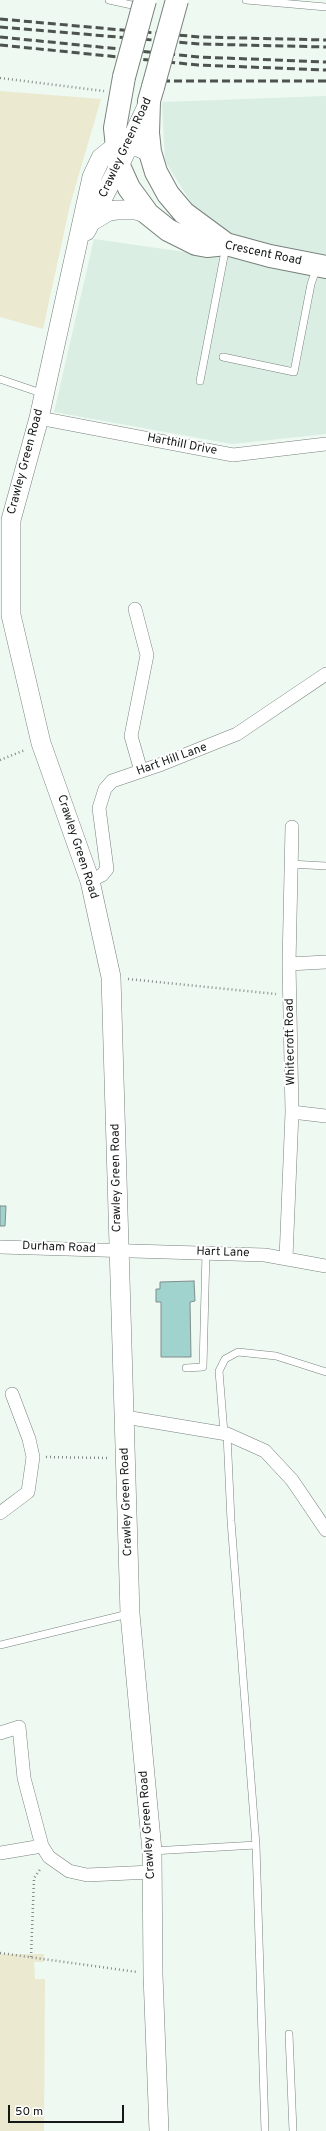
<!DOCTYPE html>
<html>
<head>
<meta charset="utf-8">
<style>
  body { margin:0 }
  #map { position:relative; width:326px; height:2131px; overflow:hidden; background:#eef9f2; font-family:Overpass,sans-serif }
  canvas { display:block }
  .scale { position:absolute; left:8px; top:2105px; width:116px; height:18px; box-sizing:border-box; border:2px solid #141816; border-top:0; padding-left:5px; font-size:12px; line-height:14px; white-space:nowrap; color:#141816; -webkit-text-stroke:3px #fff; paint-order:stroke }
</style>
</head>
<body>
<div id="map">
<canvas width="326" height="2131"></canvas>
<div class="scale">50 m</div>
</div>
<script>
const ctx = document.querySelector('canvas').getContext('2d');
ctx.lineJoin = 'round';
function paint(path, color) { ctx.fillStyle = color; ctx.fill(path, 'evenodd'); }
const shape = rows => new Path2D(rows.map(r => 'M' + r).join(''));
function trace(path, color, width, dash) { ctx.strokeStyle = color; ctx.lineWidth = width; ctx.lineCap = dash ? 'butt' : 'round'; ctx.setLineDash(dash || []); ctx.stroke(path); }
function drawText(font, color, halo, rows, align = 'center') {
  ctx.font = font + ' Overpass,sans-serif'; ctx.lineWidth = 4; ctx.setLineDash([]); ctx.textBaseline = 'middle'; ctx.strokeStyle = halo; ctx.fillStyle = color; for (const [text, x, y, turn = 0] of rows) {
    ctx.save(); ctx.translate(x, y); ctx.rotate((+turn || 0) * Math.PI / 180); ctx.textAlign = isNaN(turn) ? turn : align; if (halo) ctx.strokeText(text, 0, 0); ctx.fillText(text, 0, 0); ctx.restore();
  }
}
paint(shape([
  [326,96,326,434,232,444,54,412,94,239,213,256,222,226,192,204,165,161,162,102]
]), '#daeee3');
paint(shape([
  [0,91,101,99,70,205,43,329,0,317],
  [0,1954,44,1954,44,1962,34,1962,35,1979,45,1979,44,2131,0,2131]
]), '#ebe9cf');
const building = shape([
  [0,1206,6,1206,5,1226,0,1226,0,1206],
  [194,1281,195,1301,190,1302,191,1357,161,1357,161,1302,156,1302,156,1289,160,1289,160,1282,194,1281]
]);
paint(building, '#a0d2ce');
trace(building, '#808d8c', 1);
const lane = shape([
  [109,0,141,7],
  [246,0,326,7],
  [223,357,294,372,311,284,317,267],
  [0,379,44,394],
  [200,381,226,246],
  [290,864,326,866],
  [186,1368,203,1367,206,1252],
  [224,1433,219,1371,225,1359,238,1352,276,1356,326,1372],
  [227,1434,231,1521,256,1845,265,2131],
  [0,1645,128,1614],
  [152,1851,256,1845],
  [289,2034,293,2131]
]);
const street = shape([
  [39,418,233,455,326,444],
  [135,609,147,655,131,736,141,771],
  [90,881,102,875,107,869,99,808,105,789,112,781,162,764,237,734,326,674],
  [289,964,326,962],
  [292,1112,326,1116],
  [0,1247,265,1255,326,1266],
  [286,1258,292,1112,289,964,292,827],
  [125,1417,227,1434,265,1451,292,1480,326,1530],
  [0,1513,28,1492,33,1457,29,1439,12,1394],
  [0,1733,19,1727,24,1778,42,1846],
  [0,1853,42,1846,49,1857,69,1871,87,1875,152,1872]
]);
const secondary = shape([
  [150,152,138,147,116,146,101,158,92,177,39,418,11,520,11,615,41,743,90,881,111,977,130,1614,152,1851,153,1975,159,2131],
  [92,221,109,211,117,210,136,210,148,214],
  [86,231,119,166,149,102]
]);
const highway = shape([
  [124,77,115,128,119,166,129,188,148,214,168,230,196,244,207,246,226,244,270,256,326,267],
  [153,87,149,101,148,133,150,152,156,172,168,194,184,213,226,244]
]);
trace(lane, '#78827c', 8);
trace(street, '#78827c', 14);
trace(secondary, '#78827c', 20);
trace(highway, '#78827c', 24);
trace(shape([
  [0,78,104,91],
  [0,760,25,750],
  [128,979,276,994],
  [46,1457,109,1458],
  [0,1953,137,1972],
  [31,1957,34,1878,41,1868]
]), '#838b86', 2.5, [1, 3]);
trace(lane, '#fff', 7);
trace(street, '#fff', 13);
trace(secondary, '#fff', 19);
trace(highway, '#fff', 22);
trace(shape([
  [0,19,200,37,326,40],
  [0,27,200,44,326,47],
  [0,37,199,57,326,62],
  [0,45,198,65,326,70],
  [162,81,326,81]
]), '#4d534f', 3, [8, 4]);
const highwayBridge = shape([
  [124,77,145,0],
  [153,87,177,0]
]);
trace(highwayBridge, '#78827c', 24, []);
trace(highwayBridge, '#fff', 22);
drawText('12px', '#141816', '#fff', [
  ["Crawley Green Road",126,148,-65],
  ["Crescent Road",263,254,12],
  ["Harthill Drive",182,445,11],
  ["Crawley Green Road",26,462,-75],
  ["Hart Hill Lane",172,760,-20],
  ["Crawley Green Road",77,847,72],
  ["Whitecroft Road",291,1042,-91],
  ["Crawley Green Road",117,1178,-91],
  ["Durham Road",59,1248,2],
  ["Hart Lane",223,1253,2],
  ["Crawley Green Road",127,1502,-92],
  ["Crawley Green Road",148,1825,-94]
]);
</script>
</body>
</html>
